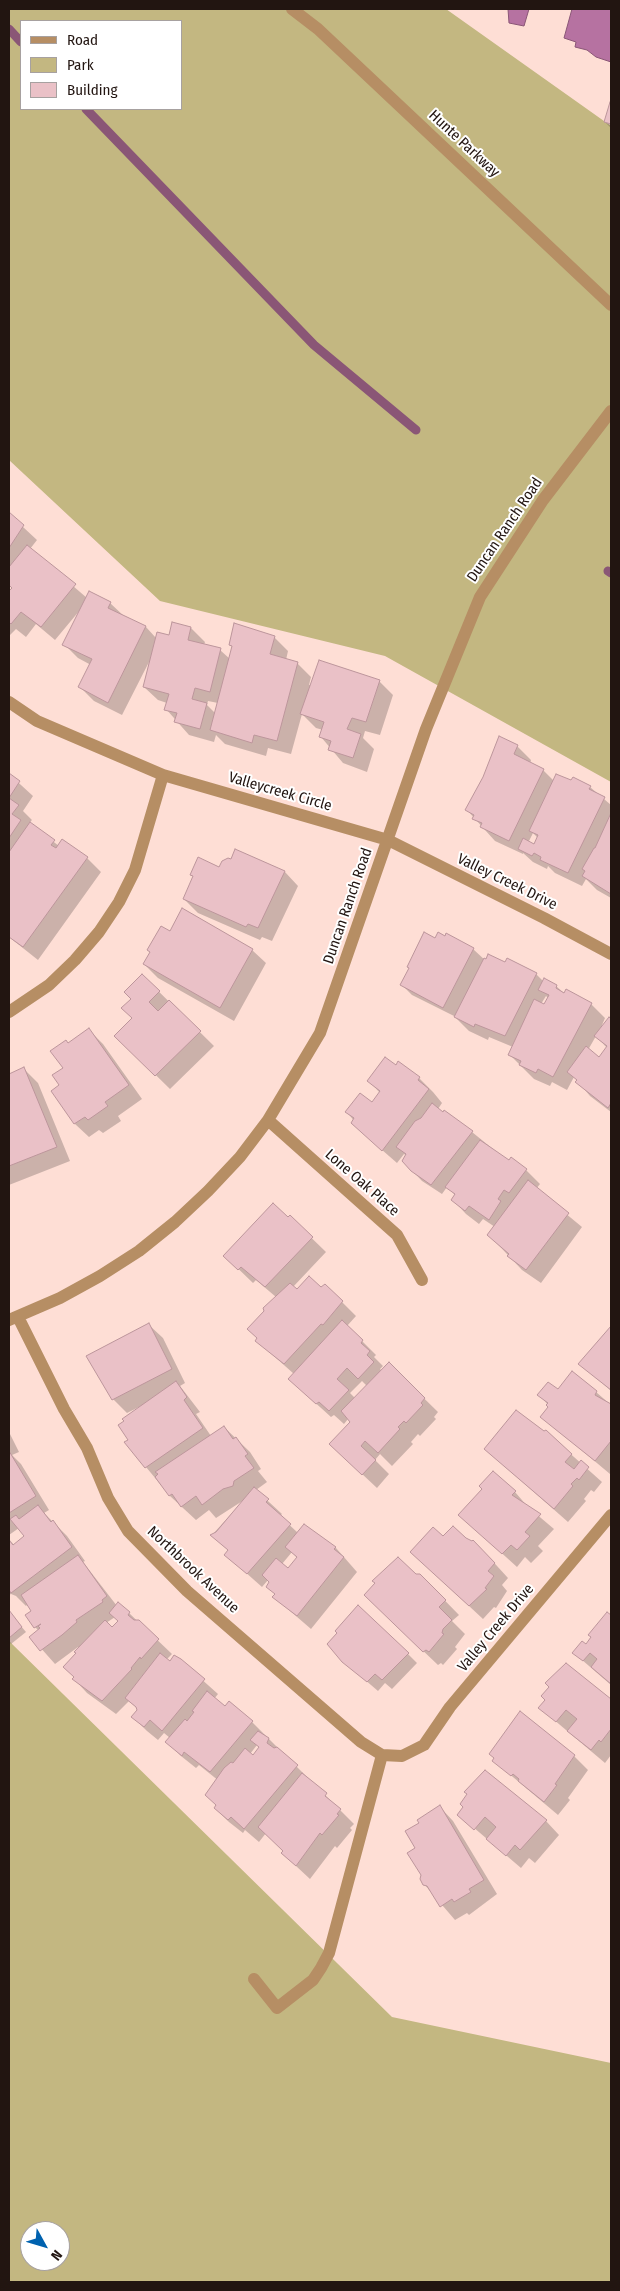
<!DOCTYPE html>
<html>
<head>
<meta charset="utf-8">
<style>
  body { margin:0 }
  #map { position:relative; width:620px; height:2291px; overflow:hidden; background:#feded5; font-family:"Fira Sans Condensed",sans-serif }
  canvas { display:block }
  .frame { position:absolute; inset:0; border:10px solid #221511; pointer-events:none }
  .legend { position:absolute; left:20px; top:20px; width:162px; height:90px; box-sizing:border-box; background:#fff; border:1px solid #a7a1a0; margin:0; padding:6px 9px; list-style:none; font-size:15px; color:#221511 }
  .legend li { display:flex; align-items:center; gap:10px; height:25px }
  .legend b { width:25px; border:1px solid #a7a1a0 }
  .north { position:absolute; left:20px; top:2221px; width:50px; height:50px; box-sizing:border-box; background:#fff; border:1px solid #a7a1a0; border-radius:50%; rotate:129deg; font-size:14px; font-weight:700; line-height:20px; text-align:center; color:#221511 }
  .north::after { content:''; display:block; margin:auto; width:18px; height:22px; background:#0062af; clip-path:polygon(50% 0,100% 100%,50% 72%,0 100%) }
</style>
</head>
<body>
<div id="map">
<canvas width="620" height="2291"></canvas>
<div class="frame"></div>
<ul class="legend">
<li><b style="height:6px;background:#b68e64"></b>Road</li>
<li><b style="height:14px;background:#c3b781"></b>Park</li>
<li><b style="height:14px;background:#eac1c7"></b>Building</li>
</ul>
<div class="north">N</div>
</div>
<script>
const ctx = document.querySelector('canvas').getContext('2d');
ctx.lineJoin = 'round';
function paint(path, color) { ctx.fillStyle = color; ctx.fill(path, 'evenodd'); }
const shape = rows => new Path2D(rows.map(r => 'M' + r).join(''));
function trace(path, color, width, dash) { ctx.strokeStyle = color; ctx.lineWidth = width; ctx.lineCap = dash ? 'butt' : 'round'; ctx.setLineDash(dash || []); ctx.stroke(path); }
function drawText(font, color, halo, rows, align = 'center') {
  ctx.font = font + ' "Fira Sans Condensed",sans-serif'; ctx.lineWidth = 4; ctx.setLineDash([]); ctx.textBaseline = 'middle'; ctx.strokeStyle = halo; ctx.fillStyle = color; for (const [text, x, y, turn = 0] of rows) {
    ctx.save(); ctx.translate(x, y); ctx.rotate((+turn || 0) * Math.PI / 180); ctx.textAlign = isNaN(turn) ? turn : align; if (halo) ctx.strokeText(text, 0, 0); ctx.fillText(text, 0, 0); ctx.restore();
  }
}
paint(shape([
  [9,9,446,9,611,126,611,782,385,656,160,601,9,460],
  [21,21,181,21,181,109,21,109],
  [9,1641,392,2017,611,2063,611,2282,9,2282],
  [30,2231,60,2231,60,2261,30,2261]
]), '#c3b781');
const water = shape([
  [508,9,529,9,524,26,509,23,508,9],
  [572,9,611,9,611,62,596,57,587,50,575,47,576,42,564,38,572,9]
]);
paint(water, '#b672a1');
trace(water, '#8a5676', 1);
paint(shape([
  [610,103,611,103,611,128,605,122],
  [9,514,37,540,30,549,87,598,110,603,125,617,146,627,156,638,170,637,191,628,205,642,204,645,220,650,230,659,233,647,230,644,274,637,288,651,286,660,297,663,311,677,309,685,379,681,393,695,380,735,365,731,363,738,374,749,367,772,343,763,321,737,323,730,316,728,302,714,291,754,268,748,266,756,225,744,216,735,214,742,189,735,166,709,167,703,158,700,144,687,149,662,122,715,94,701,80,687,91,665,78,658,64,644,80,610,55,640,36,624,26,637,16,629,9,636,9,593,13,589,9,585],
  [208,701,218,703,215,713,207,705],
  [500,738,517,746,531,760,530,764,543,770,554,781,590,787,611,805,611,898,597,890,586,879,582,886,555,873,548,866,547,869,533,862,523,853,523,854,495,841,467,810,478,791],
  [533,833,538,838,535,846,528,843],
  [9,774,33,796,23,811,32,820,29,823,59,846,63,840,87,858,101,872,38,960,9,937],
  [220,868,285,872,298,886,272,941,262,937,260,940,198,913,184,899],
  [170,932,252,950,266,963,234,1021,158,978,144,964],
  [435,940,473,949,486,961,506,963,536,974,544,982,556,986,565,994,591,1004,605,1018,600,1030,609,1019,611,1020,611,1112,590,1096,574,1077,567,1090,552,1082,550,1086,534,1079,509,1054,513,1047,489,1037,488,1040,469,1031,454,1016,412,995,402,985],
  [546,996,549,999,545,1006,541,1004],
  [596,1036,607,1048,599,1058,588,1050],
  [142,975,214,1046,170,1089,116,1036,133,1018,132,999],
  [89,1030,103,1044,142,1099,118,1116,121,1121,103,1133,99,1130,89,1137,75,1124,52,1091,61,1085,68,1044],
  [396,1067,419,1078,433,1092,442,1103,438,1109,472,1132,509,1162,526,1170,540,1184,536,1189,582,1227,541,1283,522,1270,489,1235,495,1227,483,1219,479,1224,466,1214,453,1200,456,1196,447,1187,442,1194,422,1181,403,1161,407,1156,404,1154,397,1163,366,1136,347,1112,372,1103,380,1093,368,1080],
  [24,1069,38,1083,70,1161,9,1185,9,1075],
  [290,1217,326,1252,293,1287,297,1291,322,1289,342,1302,356,1316,347,1326,376,1355,374,1357,383,1366,380,1369,382,1371,389,1364,438,1412,434,1417,436,1419,420,1436,418,1434,411,1442,413,1444,392,1466,380,1454,375,1460,389,1474,377,1488,345,1458,351,1422,348,1419,344,1424,334,1415,331,1417,289,1379,294,1374,257,1341,276,1297,256,1280,253,1283,225,1256],
  [362,1381,367,1386,355,1398,350,1393],
  [149,1325,163,1338,185,1383,180,1386,200,1412,196,1414,211,1436,224,1427,250,1452,261,1469,258,1471,267,1482,256,1490,282,1514,280,1516,298,1533,304,1525,336,1548,357,1572,311,1629,274,1597,276,1595,268,1580,262,1587,226,1555,229,1551,212,1535,244,1500,216,1518,209,1510,196,1520,170,1496,146,1467,130,1440,142,1407,141,1406,127,1413,113,1399,88,1357],
  [292,1552,297,1558,288,1570,282,1564],
  [611,1328,611,1391,580,1363],
  [558,1391,596,1392,611,1405,610,1474,542,1417,550,1407,539,1395],
  [9,1432,19,1452,12,1455,21,1464,49,1510,44,1513,67,1536,85,1561,83,1562,117,1606,118,1604,129,1613,172,1654,166,1660,170,1663,180,1660,218,1694,214,1699,225,1708,252,1722,354,1824,350,1828,352,1830,337,1848,335,1846,310,1879,282,1853,284,1851,266,1833,259,1842,245,1830,243,1833,229,1822,215,1808,219,1781,199,1765,196,1768,181,1756,167,1742,170,1738,164,1733,158,1740,147,1731,133,1717,138,1709,129,1701,116,1714,87,1693,74,1679,78,1647,55,1664,31,1637,39,1631,35,1627,32,1611,28,1604,26,1606,16,1596,11,1594,9,1595,9,1539,14,1545,25,1536,19,1528,9,1535],
  [115,1617,119,1621,112,1628,106,1623],
  [257,1745,260,1748,253,1757,250,1754],
  [546,1432,602,1482,594,1492,591,1490,584,1499,586,1501,568,1522,485,1449],
  [515,1492,528,1507,554,1529,538,1546,543,1551,531,1563,525,1557,517,1567,474,1528],
  [443,1538,487,1555,508,1578,502,1585,507,1591,496,1608,494,1607,483,1619,426,1566],
  [415,1575,420,1575,459,1615,452,1621,465,1634,455,1647,457,1649,443,1665,441,1663,438,1665,379,1609,376,1583],
  [9,1612,26,1632,11,1644,9,1641],
  [607,1613,611,1617,611,1685,574,1653,586,1646],
  [408,1654,417,1663,392,1689,385,1683,378,1691,343,1661],
  [566,1664,611,1700,611,1755,605,1763,540,1708],
  [574,1756,588,1770,568,1798,570,1800,558,1815,494,1761],
  [440,1807,453,1821,497,1894,469,1915,467,1913,455,1920,424,1884,417,1848,421,1823],
  [459,1815,546,1821,559,1835,535,1863,529,1858,521,1868]
]), '#0003');
trace(shape([
  [9,29,21,42],
  [86,109,314,345,416,430],
  [608,571,611,573]
]), '#8a5676', 9);
const building = shape([
  [610,102,611,102,611,124,604,122,610,102],
  [9,512,24,525,9,548,9,512],
  [27,545,76,584,41,627,21,612,11,624,9,622,9,591,12,588,9,585,9,567,27,545],
  [89,591,111,602,108,608,146,626,108,703,78,687,92,659,62,645,89,591],
  [172,622,191,627,188,640,221,648,210,692,195,688,192,699,207,703,200,729,174,722,177,713,164,710,169,694,143,687,157,632,169,635,172,622],
  [234,623,275,636,270,654,298,662,277,741,254,735,252,743,210,730,232,646,229,645,234,623],
  [319,660,380,680,366,722,352,718,347,729,361,734,353,758,328,750,331,741,319,737,324,722,300,714,319,660],
  [499,736,518,745,514,754,544,769,509,841,480,827,482,823,472,819,474,815,465,810,483,777,499,736],
  [9,773,20,781,9,798,9,773],
  [556,774,571,780,573,777,591,786,589,789,605,797,568,873,540,860,541,857,534,853,532,856,518,849,523,838,534,844,538,835,529,831,556,774],
  [9,798,19,805,12,814,21,820,9,838,9,798],
  [611,813,611,894,582,876,585,871,582,869,594,848,595,848,611,813],
  [30,822,55,840,51,845,56,848,62,839,88,857,23,947,9,937,9,852,30,822],
  [235,849,285,871,258,928,248,924,246,927,183,899,193,876,190,875,198,857,219,867,222,861,228,858,231,859,235,849],
  [182,908,253,949,220,1008,143,964,150,952,147,950,161,926,170,931,182,908],
  [424,932,435,938,438,932,445,936,446,933,474,948,443,1008,400,985,409,968,407,967,424,932],
  [488,954,505,962,507,958,537,973,505,1036,475,1024,474,1027,454,1017,484,958,486,959,488,954],
  [142,974,160,991,149,1002,158,1011,169,1000,201,1031,155,1076,114,1036,132,1018,121,1008,131,999,124,992,142,974],
  [544,978,557,985,556,988,564,993,566,989,592,1003,553,1077,538,1069,536,1073,519,1065,521,1061,508,1055,534,999,544,1004,549,995,538,990,544,978],
  [609,1017,611,1019,611,1103,608,1108,575,1082,577,1080,567,1072,586,1046,599,1057,607,1046,594,1036,609,1017],
  [89,1028,129,1085,105,1102,108,1106,88,1120,85,1117,74,1124,51,1091,59,1085,52,1075,63,1068,50,1051,66,1040,68,1043,89,1028],
  [385,1057,396,1065,398,1061,420,1077,418,1080,429,1089,382,1151,351,1123,354,1118,345,1112,360,1093,372,1102,380,1091,367,1081,385,1057],
  [24,1067,57,1147,9,1166,9,1074,24,1067],
  [432,1103,443,1112,444,1110,473,1131,431,1185,411,1171,402,1161,406,1154,396,1147,415,1121,421,1118,432,1103],
  [480,1140,509,1160,511,1157,527,1169,509,1193,504,1190,498,1199,501,1201,489,1220,469,1206,465,1211,451,1200,455,1194,445,1187,480,1140],
  [528,1180,569,1213,526,1270,507,1256,509,1254,487,1235,528,1180],
  [273,1203,288,1217,290,1215,313,1237,265,1287,241,1267,238,1270,223,1256,273,1203],
  [309,1276,321,1287,325,1284,343,1301,323,1325,321,1324,284,1364,255,1341,257,1338,247,1329,264,1311,263,1308,290,1283,297,1289,309,1276],
  [342,1320,363,1340,361,1343,370,1351,367,1355,374,1362,358,1379,347,1368,337,1379,349,1390,329,1411,319,1402,316,1404,288,1379,342,1320],
  [149,1323,172,1369,112,1400,86,1356,149,1323],
  [611,1326,611,1390,578,1364,611,1326],
  [389,1362,425,1398,421,1403,423,1405,406,1423,404,1421,398,1427,400,1429,378,1453,365,1441,361,1446,376,1460,362,1475,329,1444,350,1422,341,1411,389,1362],
  [572,1371,597,1391,595,1395,611,1404,611,1441,595,1461,540,1417,548,1407,546,1405,548,1403,537,1395,548,1382,558,1389,572,1371],
  [176,1381,187,1397,184,1400,203,1428,145,1468,124,1442,128,1440,118,1425,124,1421,122,1419,176,1381],
  [516,1410,544,1431,546,1430,572,1454,565,1462,574,1469,581,1460,589,1467,579,1480,577,1478,571,1484,573,1486,554,1509,484,1449,516,1410],
  [224,1426,233,1439,236,1437,248,1454,245,1456,254,1468,234,1481,233,1486,223,1489,202,1505,196,1496,181,1507,172,1494,169,1496,155,1477,158,1474,155,1472,224,1426],
  [9,1451,36,1496,9,1513,9,1451],
  [493,1471,516,1491,512,1495,541,1514,525,1532,530,1536,517,1550,511,1545,502,1554,458,1515,482,1489,479,1486,493,1471],
  [254,1487,269,1499,266,1502,291,1524,247,1574,224,1555,228,1550,210,1535,216,1532,254,1487],
  [38,1505,51,1522,53,1520,72,1547,11,1593,9,1590,9,1540,13,1545,24,1536,10,1519,16,1515,19,1519,38,1505],
  [304,1524,336,1547,334,1549,344,1557,297,1616,272,1597,275,1594,266,1587,269,1582,262,1575,276,1558,288,1568,297,1557,285,1547,304,1524],
  [453,1526,466,1538,472,1541,473,1540,495,1563,488,1571,494,1576,485,1588,487,1589,469,1606,410,1552,433,1527,443,1536,453,1526],
  [78,1555,107,1596,102,1600,103,1602,76,1620,77,1622,62,1635,40,1651,29,1637,40,1628,38,1626,41,1624,34,1628,25,1615,31,1611,21,1595,78,1555],
  [398,1557,416,1574,420,1574,446,1600,439,1607,452,1620,443,1629,442,1633,444,1634,429,1652,426,1650,423,1652,364,1595,375,1583,372,1581,398,1557],
  [118,1602,130,1612,128,1615,134,1620,139,1620,159,1639,141,1659,140,1657,131,1668,132,1669,102,1701,72,1679,74,1677,63,1667,76,1653,74,1652,105,1620,112,1627,118,1621,109,1613,118,1602],
  [358,1605,409,1653,382,1680,375,1674,367,1682,342,1662,327,1644,337,1633,335,1631,358,1605],
  [9,1610,22,1627,9,1638,9,1610],
  [607,1612,611,1615,611,1684,591,1667,597,1659,590,1653,583,1661,572,1653,582,1641,586,1644,591,1637,588,1635,607,1612],
  [160,1653,170,1661,174,1655,181,1659,205,1679,162,1731,150,1720,144,1727,131,1717,137,1710,136,1707,125,1698,160,1653],
  [566,1663,611,1699,611,1729,601,1742,599,1740,591,1750,567,1731,577,1719,566,1710,556,1722,538,1708,545,1700,541,1696,549,1687,545,1683,566,1663],
  [207,1691,225,1706,229,1701,253,1721,210,1772,184,1752,182,1756,165,1742,185,1719,187,1721,194,1712,192,1711,207,1691],
  [520,1711,575,1755,555,1784,557,1785,544,1802,518,1781,519,1779,513,1774,511,1776,492,1761,494,1758,489,1754,520,1711],
  [258,1731,269,1738,267,1743,274,1748,277,1747,298,1765,244,1829,231,1817,228,1820,214,1808,216,1805,205,1795,224,1768,231,1762,233,1763,245,1748,253,1755,259,1747,250,1740,258,1731],
  [485,1770,547,1820,520,1850,515,1845,506,1856,486,1839,496,1827,485,1817,474,1830,457,1815,463,1807,460,1804,467,1794,464,1792,485,1770],
  [302,1773,327,1793,325,1796,341,1809,337,1814,339,1815,322,1835,320,1833,296,1866,281,1853,283,1851,258,1827,302,1773],
  [440,1805,484,1880,469,1889,471,1892,454,1902,452,1899,440,1907,427,1886,423,1885,420,1879,421,1875,407,1853,415,1848,405,1831,419,1823,417,1820,440,1805]
]);
paint(building, '#eac1c7');
trace(building, '#bc959b', 1);
trace(shape([
  [292,9,318,29,611,305],
  [9,702,37,721,163,775,388,840,544,918,611,954],
  [9,1012,49,985,75,960,99,932,119,902,135,870,163,775],
  [268,1120,397,1235,422,1280],
  [18,1317,64,1409,87,1448,108,1498,128,1531,187,1591,361,1742,382,1755,402,1756,424,1745,450,1707,611,1515],
  [9,1320,60,1298,100,1276,139,1251,175,1222,208,1191,240,1157,268,1120,320,1033,426,729,480,597,543,500,611,411],
  [254,1979,277,2008,313,1980,321,1968,329,1953,382,1755]
]), '#b68e64', 12);
drawText('15px', '#221511', '#fff', [
  ["Hunte Parkway",464,144,43],
  ["Duncan Ranch Road",505,530,-56],
  ["Valleycreek Circle",280,792,16],
  ["Valley Creek Drive",507,882,26],
  ["Duncan Ranch Road",348,906,-71],
  ["Lone Oak Place",362,1183,41],
  ["Northbrook Avenue",193,1570,43],
  ["Valley Creek Drive",496,1628,-50]
]);
</script>
</body>
</html>
